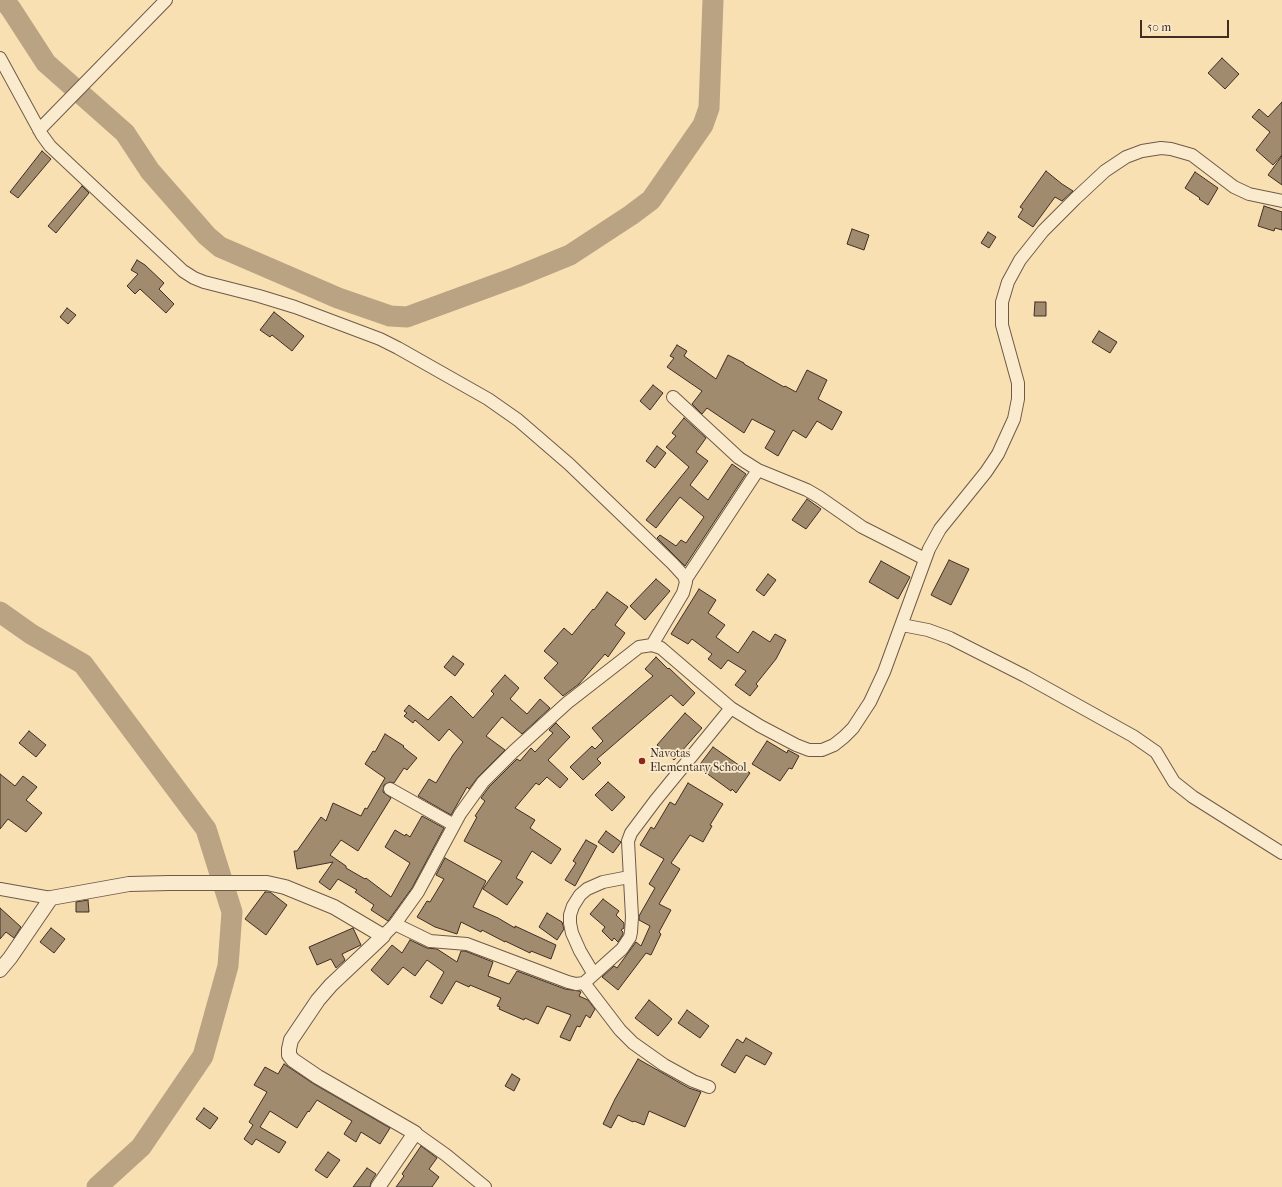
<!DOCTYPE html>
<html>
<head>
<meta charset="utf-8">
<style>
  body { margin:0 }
  #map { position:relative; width:1282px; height:1187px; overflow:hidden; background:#f8e0b3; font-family:"IM FELL French Canon",serif }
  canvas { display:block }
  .scale { position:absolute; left:1140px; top:20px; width:89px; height:18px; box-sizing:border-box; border:2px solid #402e25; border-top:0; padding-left:5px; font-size:12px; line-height:14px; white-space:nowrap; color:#402e25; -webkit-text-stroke:3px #faebce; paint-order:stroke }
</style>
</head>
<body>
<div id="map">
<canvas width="1282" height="1187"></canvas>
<div class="scale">50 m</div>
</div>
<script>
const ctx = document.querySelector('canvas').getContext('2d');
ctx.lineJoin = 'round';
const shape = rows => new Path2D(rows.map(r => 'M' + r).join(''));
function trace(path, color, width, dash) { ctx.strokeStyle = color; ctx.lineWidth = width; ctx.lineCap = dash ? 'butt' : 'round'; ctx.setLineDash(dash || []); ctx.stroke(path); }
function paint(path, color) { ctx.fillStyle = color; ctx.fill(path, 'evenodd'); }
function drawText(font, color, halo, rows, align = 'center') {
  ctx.font = font + ' "IM FELL French Canon",serif'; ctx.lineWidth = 3.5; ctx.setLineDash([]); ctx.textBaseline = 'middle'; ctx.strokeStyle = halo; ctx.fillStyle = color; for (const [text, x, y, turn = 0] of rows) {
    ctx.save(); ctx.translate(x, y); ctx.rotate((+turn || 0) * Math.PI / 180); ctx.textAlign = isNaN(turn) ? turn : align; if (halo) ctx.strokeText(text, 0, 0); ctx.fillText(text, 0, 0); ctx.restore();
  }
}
trace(shape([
  [4,0,11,9,46,63,125,133,150,171,207,236,220,247,338,298,390,316,407,317,516,277,570,255,631,215,651,200,703,125,709,108,713,0],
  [0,612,31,634,83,664,206,829,232,912,228,966,203,1056,141,1147,97,1187]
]), '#b9a383', 21);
const building = shape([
  [1222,58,1239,74,1225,89,1208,73,1222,58],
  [1282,102,1282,155,1273,165,1256,150,1270,132,1252,117,1259,109,1268,117,1282,102],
  [42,151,51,159,18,198,10,192,42,151],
  [1282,156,1282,185,1268,175,1282,156],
  [1046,171,1062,184,1073,191,1062,201,1055,197,1033,227,1018,217,1023,209,1020,207,1046,171],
  [1195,172,1218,188,1208,205,1199,199,1200,198,1185,188,1195,172],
  [82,186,89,193,56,233,48,226,82,186],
  [1264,206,1282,212,1282,230,1275,228,1274,231,1258,226,1264,206],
  [852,229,869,235,864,250,847,244,852,229],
  [988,232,996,237,989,248,981,243,988,232],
  [137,260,145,265,164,283,159,289,174,304,166,313,140,289,135,294,127,286,138,274,131,270,137,260],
  [1035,302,1046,302,1046,316,1034,316,1035,302],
  [67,308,76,315,68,324,60,317,67,308],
  [274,312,304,336,292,351,272,335,270,337,260,330,274,312],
  [1099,331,1117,342,1110,353,1092,342,1099,331],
  [677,345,687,351,684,356,716,379,728,355,744,363,744,364,784,387,785,386,796,392,807,370,827,380,818,399,842,412,832,430,817,421,806,438,793,430,778,456,765,448,775,431,752,419,744,433,707,408,702,414,692,404,702,391,667,367,674,358,670,356,677,345],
  [653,385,663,393,650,410,640,401,653,385],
  [684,418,706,438,696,452,708,461,690,485,708,500,732,464,746,474,685,566,657,538,660,535,676,546,681,540,686,543,704,517,680,497,656,528,646,520,689,467,666,447,676,436,672,433,684,418],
  [657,446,666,453,655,468,646,461,657,446],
  [807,499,821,509,806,529,792,520,807,499],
  [949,560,969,569,951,605,931,595,949,560],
  [881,561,910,577,898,599,869,582,881,561],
  [768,574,776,580,764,596,756,590,768,574],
  [656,579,670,591,645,620,630,606,656,579],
  [699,589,716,600,708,613,725,625,716,637,738,653,753,631,770,642,775,634,786,640,776,659,756,684,758,686,750,696,735,685,746,671,728,660,721,669,708,659,712,654,692,639,688,644,671,634,699,589],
  [607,592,628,607,615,625,625,633,608,657,605,654,579,684,563,696,544,678,558,663,544,651,564,628,572,635,593,609,594,610,607,592],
  [453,656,464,664,455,676,444,667,453,656],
  [656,657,668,669,669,668,695,693,683,706,671,695,597,759,601,763,583,780,570,767,592,746,595,749,603,741,592,728,653,676,645,669,656,657],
  [505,675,519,688,510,699,527,714,540,699,550,708,522,734,502,717,486,736,505,750,478,777,469,789,467,787,451,815,418,796,429,779,436,783,453,755,463,742,449,729,439,741,415,720,413,723,404,716,407,713,404,711,409,705,428,720,451,696,473,718,494,694,491,691,505,675],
  [685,713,702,728,674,760,657,745,685,713],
  [556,723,570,737,548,760,568,779,560,788,547,777,539,785,536,783,515,808,535,820,530,828,561,849,551,864,532,851,516,878,523,882,507,905,483,889,502,861,464,841,477,817,475,816,485,801,481,798,489,787,517,759,520,761,531,748,535,752,553,733,549,730,556,723],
  [29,731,46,745,36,757,19,743,29,731],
  [385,734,404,746,403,747,417,758,407,770,404,768,394,783,390,782,384,785,383,792,391,798,358,851,341,840,330,855,346,866,346,868,365,879,366,878,391,897,410,863,385,847,395,830,405,836,406,834,410,837,422,816,444,828,412,888,388,921,371,910,374,905,355,892,357,890,338,879,330,890,319,882,333,862,297,869,294,851,297,851,321,817,326,821,333,803,361,816,365,808,367,809,385,778,365,764,373,751,375,752,385,734],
  [767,741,787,753,788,750,799,756,792,769,789,768,780,781,752,764,767,741],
  [713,747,750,773,736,793,732,789,731,791,698,767,713,747],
  [0,774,15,786,23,776,37,787,26,800,42,813,26,832,8,819,0,829,0,774],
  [608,782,625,797,612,811,595,795,608,782],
  [688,783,723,804,710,825,712,826,703,842,690,835,671,863,680,869,659,904,671,910,659,932,661,934,651,955,646,953,618,990,602,977,614,966,617,968,636,942,641,946,650,926,639,920,639,916,655,888,649,884,664,859,640,845,651,827,654,829,670,802,675,805,688,783],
  [606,831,621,842,613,853,598,842,606,831],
  [586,840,597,846,575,886,565,880,576,863,573,861,586,840],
  [445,858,486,881,473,907,498,918,515,928,515,926,556,945,551,959,531,951,530,953,505,941,505,942,482,930,481,932,461,922,457,934,435,927,417,917,427,901,430,902,444,879,436,875,445,858],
  [265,892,270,892,287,905,266,935,245,919,265,892],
  [603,899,619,911,616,915,624,923,624,928,621,930,623,932,623,934,618,942,614,938,612,941,602,931,605,927,590,914,603,899],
  [88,900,89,912,76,912,76,902,88,900],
  [0,908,21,927,14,938,6,932,0,939,0,908],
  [547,913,562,922,564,929,557,940,539,927,547,913],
  [51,928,65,939,54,953,40,942,51,928],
  [353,928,361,945,342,954,345,960,336,968,331,959,317,965,309,947,353,928],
  [410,940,427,948,437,949,457,962,461,951,465,951,493,962,488,976,509,984,517,971,565,989,579,991,581,992,579,996,588,1000,595,1009,590,1018,586,1015,580,1027,577,1026,570,1041,560,1037,571,1015,547,1006,538,1024,525,1018,524,1020,499,1009,500,1007,497,1006,501,998,470,985,469,987,456,981,442,1004,430,997,444,972,427,960,415,976,403,967,388,985,371,970,392,945,402,953,410,940],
  [649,1000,672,1019,658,1036,635,1018,649,1000],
  [687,1010,709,1026,700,1038,678,1023,687,1010],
  [746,1038,772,1053,765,1065,746,1055,735,1073,721,1065,737,1039,743,1043,746,1038],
  [638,1059,689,1088,701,1092,685,1127,649,1111,644,1125,634,1121,633,1122,618,1115,611,1128,603,1124,615,1099,638,1059],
  [284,1064,314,1084,390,1128,380,1144,361,1132,356,1142,344,1134,352,1121,317,1100,309,1112,308,1111,297,1128,270,1111,260,1127,286,1142,279,1153,256,1139,252,1145,244,1139,253,1125,249,1122,267,1092,254,1085,265,1067,278,1074,284,1064],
  [512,1074,520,1079,514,1091,505,1086,512,1074],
  [204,1108,218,1118,210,1129,196,1119,204,1108],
  [421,1146,437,1158,429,1169,439,1177,432,1187,396,1187,404,1176,402,1174,421,1146],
  [328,1152,340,1160,327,1178,315,1170,328,1152],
  [367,1168,376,1174,371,1182,370,1187,353,1187,367,1168]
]);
paint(building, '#a08b6f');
trace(building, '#402e25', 1);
const minor = shape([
  [0,58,42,135,50,146,183,271,194,278,204,282,259,296,295,307,380,339,398,348,488,399,518,420,569,464,673,564,684,576,686,582,683,593,652,645],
  [39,130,166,0],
  [673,397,726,446,739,458,758,470],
  [686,579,758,470,807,490,819,497,862,527,925,559],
  [902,625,928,630,950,638,1025,676,1133,736,1156,752,1174,782,1193,797,1282,853],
  [390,789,454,825],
  [0,889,51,898],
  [395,924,430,941,467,944,568,982,576,984,584,983,622,949,630,937,631,932,632,917,628,841,631,833,655,801,731,708],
  [383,936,395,924,418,892,460,814,483,782,513,752,567,703,639,647,652,645,661,648,731,708,760,726,796,745,809,750,822,750,834,745,844,737,853,728,870,702,884,672,929,549,940,529,986,472,998,454,1014,419,1018,399,1018,383,1002,325,1002,302,1008,282,1020,260,1043,231,1075,199,1105,171,1126,157,1142,151,1161,148,1171,149,1192,155,1234,187,1249,194,1282,201],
  [593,973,580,951,572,933,570,923,570,915,573,906,580,895,587,889,603,882,629,877],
  [584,983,620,1030,633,1043,664,1065,693,1081,709,1087],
  [415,1133,446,1155,485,1187]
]);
const tertiary = shape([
  [0,970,10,958,51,898,129,884,169,883,267,883,285,887,334,907,383,936,331,985,318,1000,291,1040,289,1049,289,1055,293,1060,318,1077,415,1133,378,1187]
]);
trace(minor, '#6e5a48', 14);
trace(tertiary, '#6e5a48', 16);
trace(minor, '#faebce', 12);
trace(tertiary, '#faebce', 14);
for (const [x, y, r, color] of [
  [642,761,4,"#8f2418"]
]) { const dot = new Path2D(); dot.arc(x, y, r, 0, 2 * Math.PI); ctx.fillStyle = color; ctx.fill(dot); trace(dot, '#faebce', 1.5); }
drawText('12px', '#402e25', '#faebce', [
  ["Navotas",650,754],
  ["Elementary School",650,768]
], 'left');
</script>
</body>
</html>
